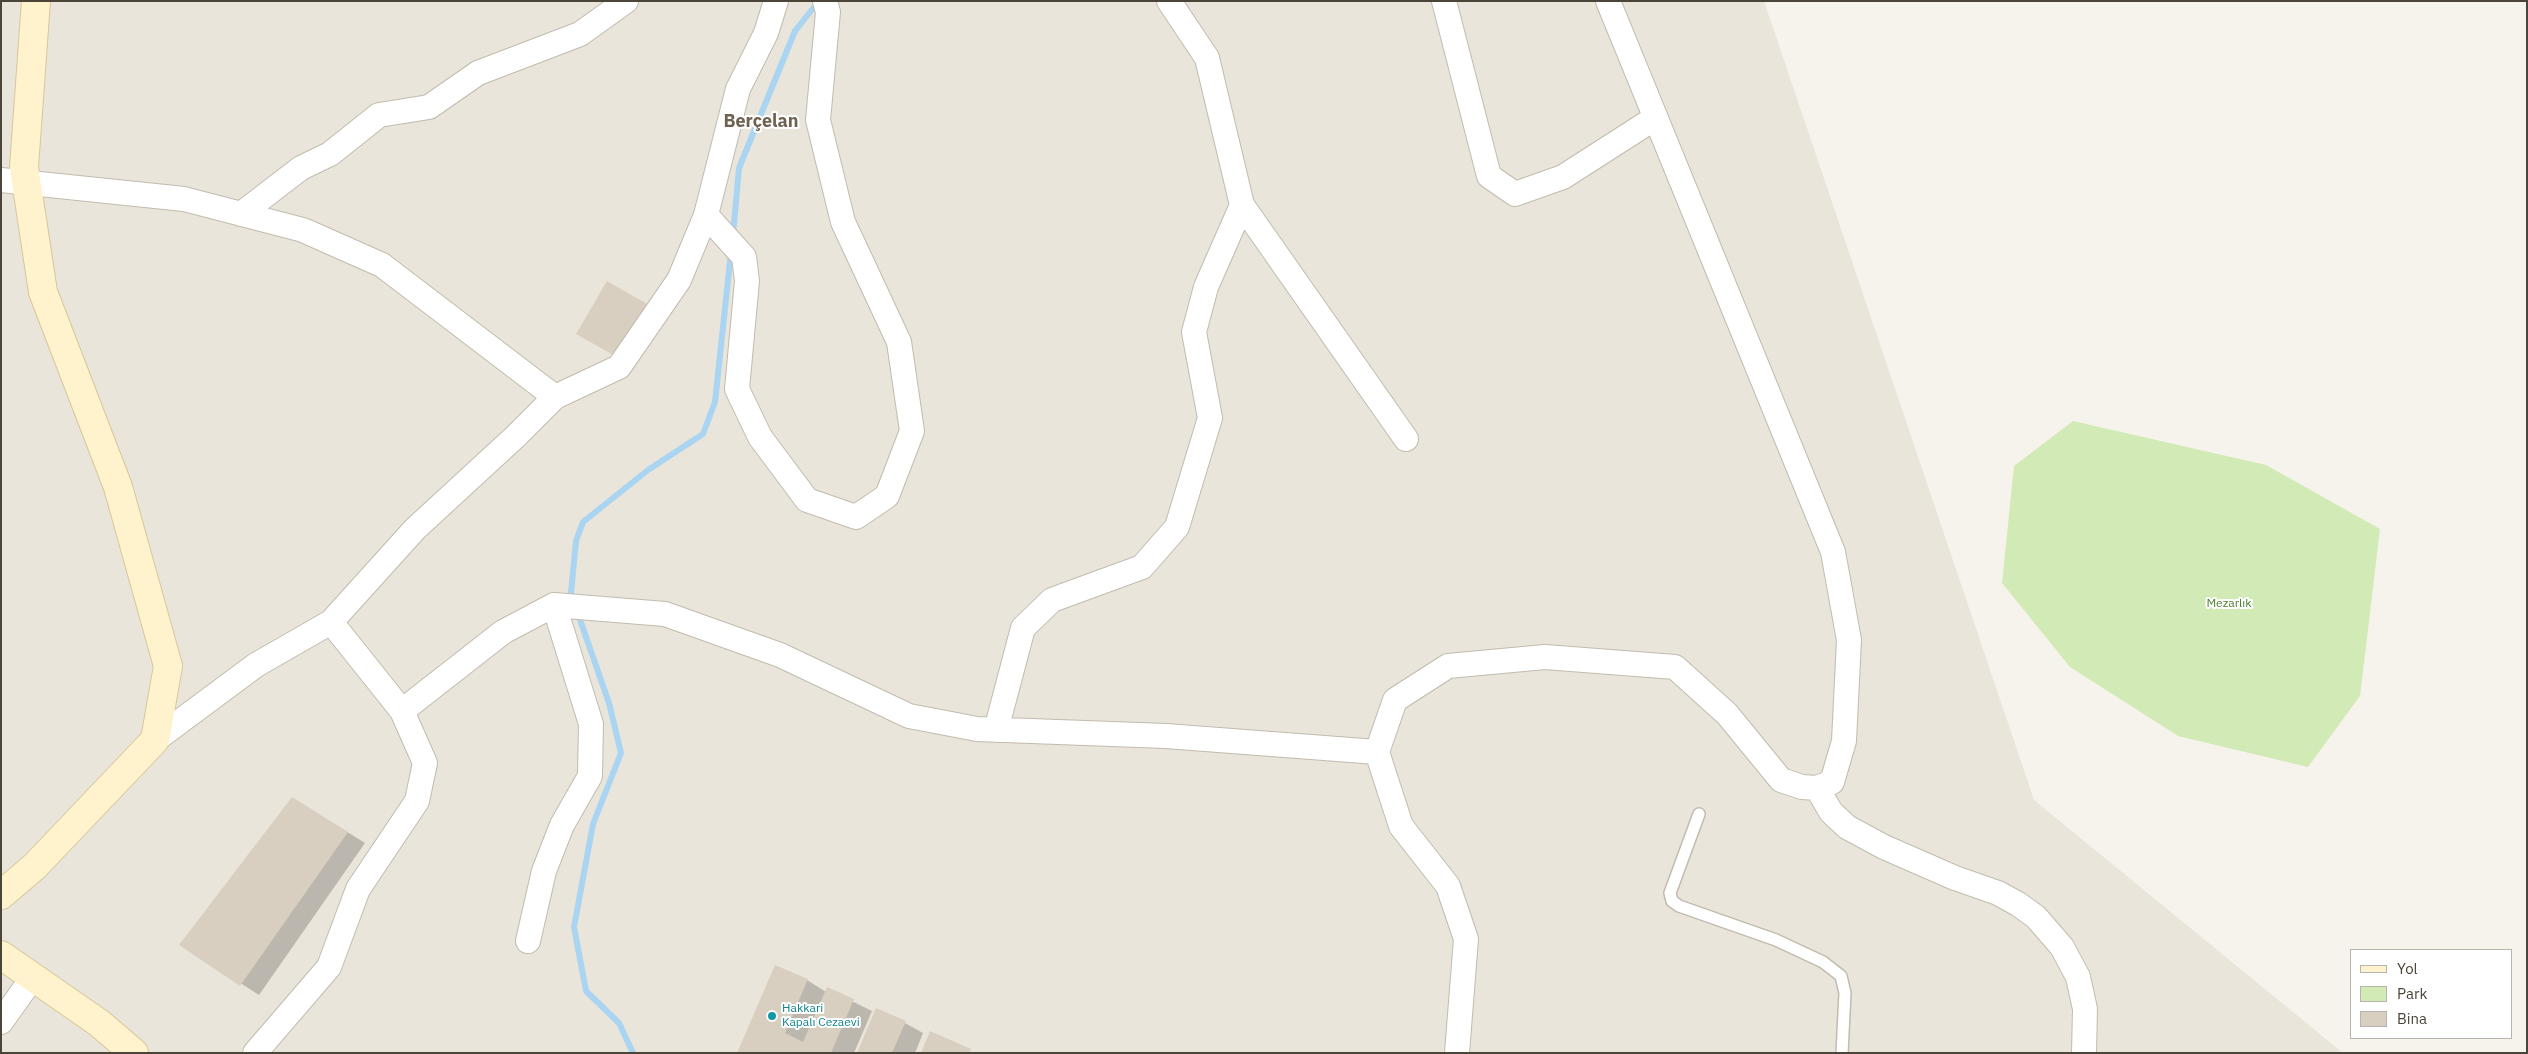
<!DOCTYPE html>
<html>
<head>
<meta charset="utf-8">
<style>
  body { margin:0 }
  #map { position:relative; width:2528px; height:1054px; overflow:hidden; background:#f6f3ec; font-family:"IBM Plex Sans",sans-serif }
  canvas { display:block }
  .frame { position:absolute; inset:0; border:2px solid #4b4439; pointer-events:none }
  .legend { position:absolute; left:2350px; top:949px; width:162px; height:90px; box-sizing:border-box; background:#fff; border:1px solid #b7b4b0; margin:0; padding:6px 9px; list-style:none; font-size:15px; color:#4b4439 }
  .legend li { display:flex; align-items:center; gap:10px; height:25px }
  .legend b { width:25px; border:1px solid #b7b4b0 }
</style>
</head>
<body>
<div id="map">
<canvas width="2528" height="1054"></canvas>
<div class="frame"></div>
<ul class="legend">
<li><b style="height:6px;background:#fff3cd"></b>Yol</li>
<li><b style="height:14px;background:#d2eab5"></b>Park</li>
<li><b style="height:14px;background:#d8cfc1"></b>Bina</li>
</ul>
</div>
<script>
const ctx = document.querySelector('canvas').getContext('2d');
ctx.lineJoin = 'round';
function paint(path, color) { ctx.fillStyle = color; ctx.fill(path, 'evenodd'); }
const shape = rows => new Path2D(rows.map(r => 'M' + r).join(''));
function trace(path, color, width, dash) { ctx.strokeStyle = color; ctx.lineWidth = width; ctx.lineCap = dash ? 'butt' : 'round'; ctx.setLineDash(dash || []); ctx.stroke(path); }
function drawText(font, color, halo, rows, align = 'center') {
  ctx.font = font + ' "IBM Plex Sans",sans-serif'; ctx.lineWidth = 4; ctx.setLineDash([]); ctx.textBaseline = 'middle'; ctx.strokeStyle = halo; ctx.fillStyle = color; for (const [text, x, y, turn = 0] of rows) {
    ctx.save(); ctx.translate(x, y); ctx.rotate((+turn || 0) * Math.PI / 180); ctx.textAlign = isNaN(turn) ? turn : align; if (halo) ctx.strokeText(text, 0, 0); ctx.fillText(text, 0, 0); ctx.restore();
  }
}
paint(shape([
  [1,1,1764,1,2034,800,2343,1053,1,1053]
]), '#eae5da');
paint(shape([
  [2073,421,2266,465,2380,529,2360,696,2308,767,2178,736,2070,667,2002,583,2014,466]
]), '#d2eab5');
paint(shape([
  [607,283,664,316,635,366,578,333],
  [310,809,365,843,259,995,181,945],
  [807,980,826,992,827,989,872,1011,854,1053,738,1053],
  [905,1023,923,1033,915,1053,858,1053]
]), '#0003');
trace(shape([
  [733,235,739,168,795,31,818,2],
  [574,602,571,593,576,541,583,522,648,470,703,434,715,402,731,252],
  [577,611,609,703,621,753,593,824,574,927,586,991,619,1023,633,1053]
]), '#a9d4f2', 6);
paint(shape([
  [607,281,647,304,617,357,576,334],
  [292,797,348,832,240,986,179,945],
  [775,965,808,979,785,1033,803,1042,827,987,854,999,831,1053,737,1053],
  [876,1008,906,1021,892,1053,857,1053],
  [930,1031,971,1049,970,1053,921,1053]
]), '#d8cfc1');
const service = shape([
  [1699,814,1670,893,1672,901,1679,906,1776,940,1823,962,1841,976,1845,993,1842,1053]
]);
const minor = shape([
  [1169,1,1207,58,1242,205,1406,439],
  [1444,1,1489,176,1515,194,1563,177,1655,118],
  [1,180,184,199,303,230,382,265,555,397],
  [241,214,301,168,330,154,379,115,429,107,478,73,580,34,626,1],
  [706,215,744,257,747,281,737,389,760,437,807,500,856,517,887,496,912,431,899,342,843,222,818,120,828,12,825,1],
  [402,711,503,632,554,605,665,614,780,655,909,716,977,729,1166,736,1377,752],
  [996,730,1023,628,1052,600,1142,567,1177,527,1210,418,1194,332,1206,287,1242,205],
  [155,740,256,665,331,622,415,529,516,436,555,397,619,367,679,280,706,215,738,89,766,33,776,1],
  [1817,788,1831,812,1847,827,1884,847,1955,878,1998,893,2018,904,2036,917,2062,947,2078,977,2085,1009,2084,1053],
  [528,941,544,871,562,825,590,776,591,724,554,605],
  [1,1022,33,977],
  [255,1053,329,967,358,889,417,801,425,763,402,711,331,622],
  [1457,1053,1466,939,1448,886,1401,826,1377,752,1395,700,1448,666,1545,657,1675,667,1727,714,1781,780,1802,787,1817,788,1832,782,1844,741,1849,640,1833,552,1608,1]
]);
const secondary = shape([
  [1,895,35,866,155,740,168,666,118,487,43,292,24,167,36,1],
  [1,955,99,1023,134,1053]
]);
trace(service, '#c2bbae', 14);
trace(minor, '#c2bbae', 26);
trace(secondary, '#d6c79b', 30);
trace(service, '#fff', 11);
trace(minor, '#fff', 24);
trace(secondary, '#fff3cd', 28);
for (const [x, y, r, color] of [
  [772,1016,5,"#0f9aa8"]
]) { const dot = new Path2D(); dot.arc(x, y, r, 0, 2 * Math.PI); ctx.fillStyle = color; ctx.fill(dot); trace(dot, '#fff', 2); }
drawText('12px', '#4a7f2a', '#fff', [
  ["Mezarlık",2229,604]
]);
drawText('12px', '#0d838f', '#fff', [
  ["Hakkari",782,1009],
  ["Kapalı Cezaevi",782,1023]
], 'left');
drawText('bold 18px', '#6e6250', '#fff', [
  ["Berçelan",761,122]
]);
</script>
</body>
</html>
